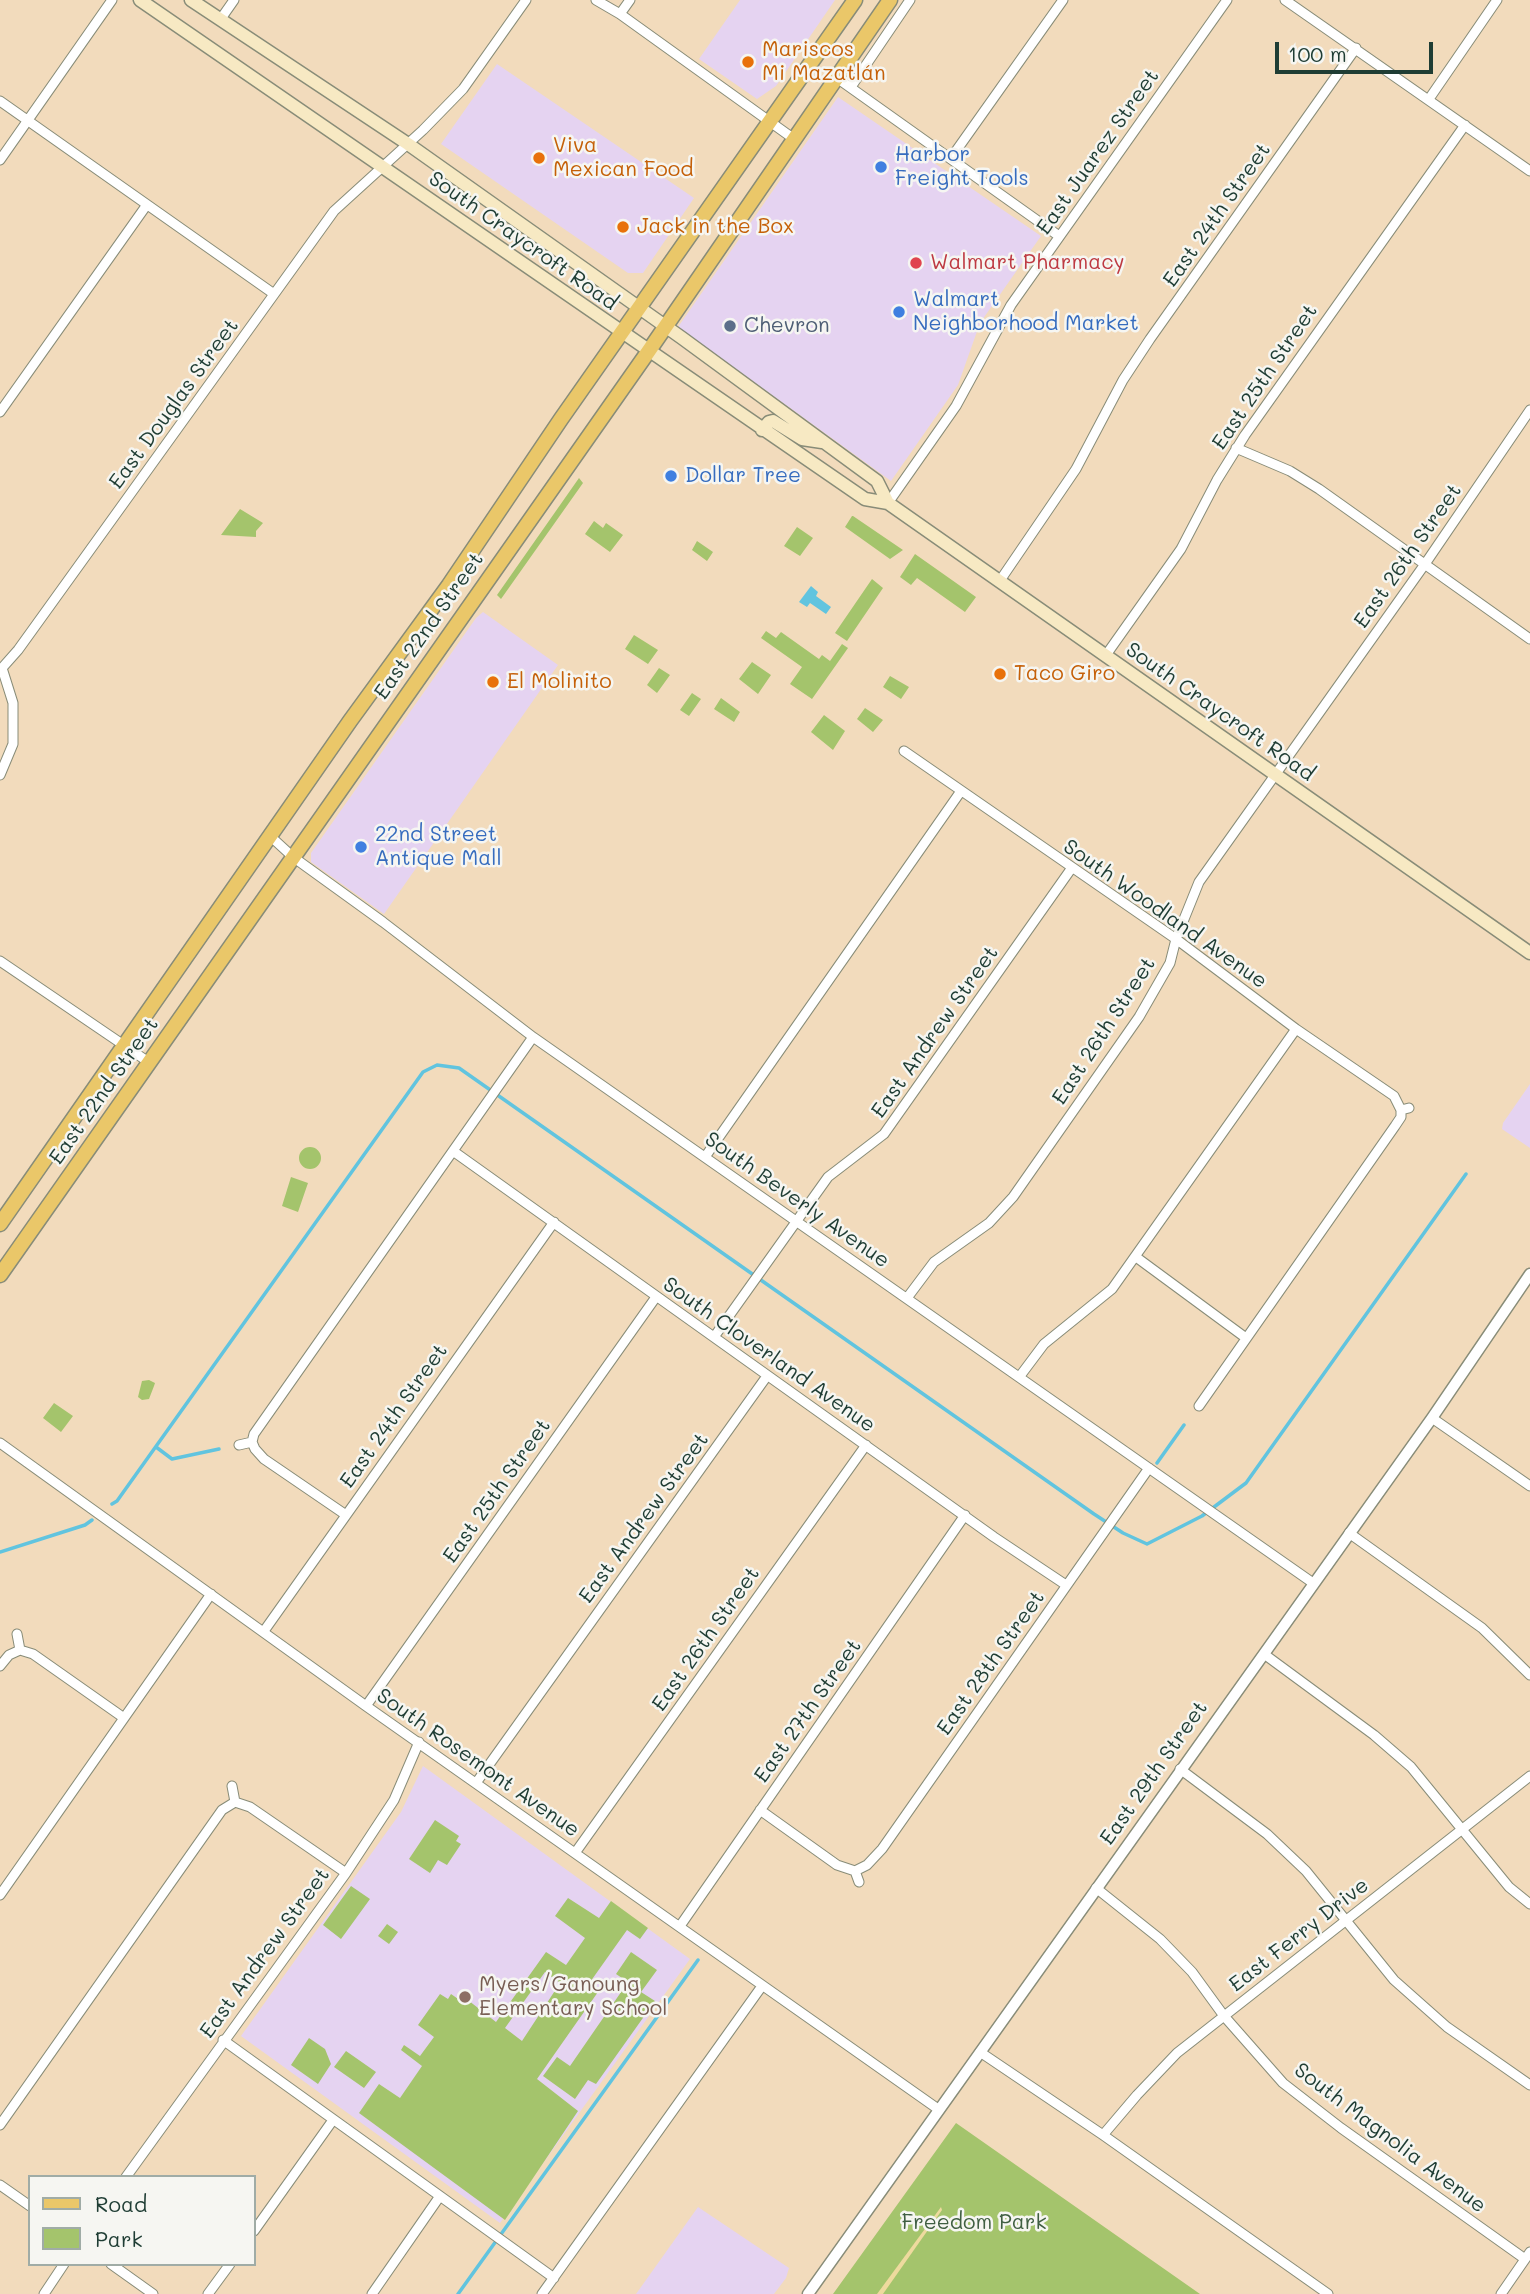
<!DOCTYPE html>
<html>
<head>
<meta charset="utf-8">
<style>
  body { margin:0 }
  #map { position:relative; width:1530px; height:2294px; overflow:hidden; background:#f2dbbc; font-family:Mali,sans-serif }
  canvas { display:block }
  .legend { position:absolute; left:28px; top:2175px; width:228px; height:91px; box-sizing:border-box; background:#f6f6f2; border:2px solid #a0aca6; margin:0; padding:9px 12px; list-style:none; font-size:21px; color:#1f3d34 }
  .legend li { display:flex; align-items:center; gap:14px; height:35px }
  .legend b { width:35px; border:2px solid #a0aca6 }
  .scale { position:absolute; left:1275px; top:42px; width:158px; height:32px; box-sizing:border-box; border:4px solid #1f3d34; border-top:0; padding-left:9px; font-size:21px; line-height:24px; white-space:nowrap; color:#1f3d34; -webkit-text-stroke:5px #f6f6f2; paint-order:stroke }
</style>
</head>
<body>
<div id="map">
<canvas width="1530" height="2294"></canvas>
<ul class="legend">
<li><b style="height:9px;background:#eac769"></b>Road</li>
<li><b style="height:19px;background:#a4c46c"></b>Park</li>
</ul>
<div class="scale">100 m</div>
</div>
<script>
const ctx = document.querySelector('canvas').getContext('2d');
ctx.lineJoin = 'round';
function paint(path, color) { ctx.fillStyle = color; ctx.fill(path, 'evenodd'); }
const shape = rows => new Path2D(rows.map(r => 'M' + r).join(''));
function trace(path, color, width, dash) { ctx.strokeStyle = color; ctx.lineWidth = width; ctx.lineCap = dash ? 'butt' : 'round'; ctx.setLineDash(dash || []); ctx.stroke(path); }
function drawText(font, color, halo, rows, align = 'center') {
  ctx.font = font + ' Mali,sans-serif'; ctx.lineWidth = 5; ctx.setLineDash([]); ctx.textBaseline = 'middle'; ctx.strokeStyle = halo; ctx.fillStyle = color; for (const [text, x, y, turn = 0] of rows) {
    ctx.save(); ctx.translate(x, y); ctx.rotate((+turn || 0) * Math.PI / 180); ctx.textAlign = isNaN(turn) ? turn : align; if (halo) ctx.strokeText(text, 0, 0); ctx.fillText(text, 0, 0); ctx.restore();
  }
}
paint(shape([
  [740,0,835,0,776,86,757,99,699,59],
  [497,64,694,198,643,273,628,273,441,144],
  [838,97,1041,236,980,323,958,385,891,481,678,327],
  [483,612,558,665,384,914,311,862,311,853,476,618],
  [1530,1084,1530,1148,1502,1129,1503,1123],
  [423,1766,690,1959,500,2223,241,2036,401,1812],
  [698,2207,789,2268,786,2278,774,2294,636,2294]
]), '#e5d3f1');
paint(shape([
  [579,478,583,483,501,599,497,595],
  [240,509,263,523,256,531,256,537,221,535],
  [852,516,853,516,903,550,890,559,845,527],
  [594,521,603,528,606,523,623,535,610,552,585,534],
  [797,527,813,538,800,556,784,546],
  [697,541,713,552,707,561,692,550],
  [915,554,976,597,965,612,917,578,911,585,900,577],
  [872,579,883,588,847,641,835,633],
  [766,631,776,638,781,632,819,659,822,655,830,661,842,644,848,648,812,699,790,684,802,667,761,638],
  [634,635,658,650,648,664,625,649],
  [752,662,771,675,758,694,739,679],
  [659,668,670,675,657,693,647,685],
  [890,676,909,687,901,699,883,687],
  [692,693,701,699,689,716,680,710],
  [721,698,740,712,734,722,714,709],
  [865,708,883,720,873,732,857,719],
  [824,715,845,731,833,750,811,732],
  '299 1158a11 11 0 1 1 22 0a11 11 0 1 1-22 0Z',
  [291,1177,308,1183,298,1212,282,1206],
  [149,1380,155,1383,154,1386,149,1399,142,1400,138,1397,142,1381],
  [54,1403,73,1416,61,1432,43,1418],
  [435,1820,459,1836,456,1841,461,1844,447,1865,438,1860,430,1873,409,1859],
  [351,1886,370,1899,341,1939,323,1925],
  [568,1898,599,1918,611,1901,648,1928,640,1939,627,1930,588,1985,598,1992,537,2079,578,2111,505,2220,359,2113,379,2084,400,2098,422,2066,401,2050,404,2045,420,2056,434,2037,418,2025,440,1994,448,1999,451,1994,461,2001,464,1997,496,2022,546,1952,566,1965,585,1938,555,1916],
  [545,1972,560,1983,522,2041,505,2028],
  [387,1924,398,1932,389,1944,378,1936],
  [631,1952,657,1970,641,1992,655,2001,596,2084,588,2080,575,2099,543,2076,557,2057,570,2066,628,1982,616,1974],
  [309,2038,325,2049,331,2064,318,2084,291,2065],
  [346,2051,376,2072,364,2088,334,2067],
  [956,2123,1200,2294,833,2294]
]), '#a4c46c');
paint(shape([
  [941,2207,942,2210,883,2294,877,2294]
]), '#eeda9e');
paint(shape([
  [811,586,818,592,816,596,831,607,826,614,810,603,807,607,799,602]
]), '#61c4df');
trace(shape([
  [156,1447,172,1459,219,1449],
  [1157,1463,1184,1425],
  [112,1504,117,1501,423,1072,437,1065,459,1068,1094,1514,1123,1533,1147,1544,1202,1516,1246,1483,1466,1174],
  [0,1552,85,1525,92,1520],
  [458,2294,698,1960]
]), '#61c4df', 3.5);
const minor = shape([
  [596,0,620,14,794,139],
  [1285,0,1530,171],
  [620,14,630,0],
  [220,20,234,0],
  [837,78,1059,236],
  [851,87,910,0],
  [1429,99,1497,0],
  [0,101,274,294],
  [951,158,1063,0],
  [0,160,112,0],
  [0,412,146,206],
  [1236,448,1290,471,1319,489,1530,639],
  [888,503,956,406,1011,305,1227,0],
  [999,582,1076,469,1123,380,1150,339,1356,48],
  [1106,655,1181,549,1217,480,1245,435,1465,125],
  [2,668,18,650,334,211,423,130,463,89,526,0],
  [904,751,1176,939,1296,1029,1394,1096,1401,1110],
  [0,775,13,744,13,703,2,668],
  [269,835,293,857,383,922,533,1037,1313,1583],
  [0,961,150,1063],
  [453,1151,994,1537,1066,1585],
  [705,1157,961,791],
  [1136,1257,1246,1338],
  [907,1298,934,1262,989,1223,1013,1197,1139,1017,1170,963,1176,939,1199,882,1425,564,1530,410],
  [714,1337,828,1177,884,1134,1071,869],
  [1020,1376,1044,1344,1112,1289,1296,1029],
  [1199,1406,1395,1126,1401,1117,1401,1110,1409,1108],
  [1432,1418,1530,1486],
  [0,1443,366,1706,938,2109],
  [239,1445,252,1442],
  [346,1515,264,1459,255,1449,252,1442,254,1434,533,1037],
  [1349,1533,1482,1628,1530,1675],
  [264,1631,554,1222],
  [17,1634,20,1650],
  [20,1650,33,1654,124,1718],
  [1264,1654,1374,1735,1411,1767,1509,1887,1530,1904],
  [0,1666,9,1655,20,1650],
  [366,1706,656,1297],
  [1180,1769,1267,1834,1306,1871,1394,1980,1447,2027,1530,2085],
  [476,1783,767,1376],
  [232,1786,235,1802],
  [235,1802,250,1807,346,1873],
  [760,1810,837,1865,855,1871],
  [575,1853,866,1445],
  [855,1871,867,1865,882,1849,1149,1468],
  [855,1871,859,1882],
  [1096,1888,1160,1939,1192,1972,1224,2016,1283,2083,1341,2128,1525,2259],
  [0,1895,211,1594],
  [680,1926,965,1515],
  [223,2040,554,2278],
  [980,2052,1103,2135,1328,2294],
  [0,2125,222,1810,235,1802],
  [1103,2135,1137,2095,1177,2053,1530,1776],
  [126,2177,346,1873,394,1800,419,1742],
  [0,2185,30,2206],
  [254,2231,333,2120],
  [111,2264,153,2294],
  [44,2294,64,2264],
  [208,2294,230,2264],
  [372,2294,440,2196],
  [542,2294,762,1986],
  [1501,2294,1530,2252]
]);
const tertiary = shape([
  [808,2294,1432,1418,1530,1274]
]);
const secondary = shape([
  [140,0,865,499,888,503,1530,953],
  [191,0,408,144,682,338,877,481,888,503],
  [762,430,769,422,773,421,802,439,822,442]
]);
const primary = shape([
  [0,1224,350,721,449,585,561,419,855,0],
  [0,1275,648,352,890,0]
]);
trace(minor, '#888c78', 11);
trace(tertiary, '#888c78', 13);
trace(secondary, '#888c78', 15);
trace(primary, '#888c78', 17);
trace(minor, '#fff', 9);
trace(tertiary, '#fff', 10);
trace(secondary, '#f7e9c3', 12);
trace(primary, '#eac769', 14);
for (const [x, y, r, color] of [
  [748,62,7,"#e8710a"],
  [539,158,7,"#e8710a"],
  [881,167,7,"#3f7fe0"],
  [623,227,7,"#e8710a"],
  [916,263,7,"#e0444e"],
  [899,312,7,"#3f7fe0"],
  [730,326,7,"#5c6f8a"],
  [671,476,7,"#3f7fe0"],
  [1000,674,7,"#e8710a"],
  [493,682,7,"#e8710a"],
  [361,847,7,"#3f7fe0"],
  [465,1997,7,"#8d6e63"]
]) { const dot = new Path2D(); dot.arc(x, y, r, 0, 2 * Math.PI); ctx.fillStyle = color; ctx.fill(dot); trace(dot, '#f6f6f2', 2.5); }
drawText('21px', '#c56008', '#f6f6f2', [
  ["Mariscos",762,50],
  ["Mi Mazatlán",762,74],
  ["Viva",553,146],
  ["Mexican Food",553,170],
  ["Jack in the Box",637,227],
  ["Taco Giro",1014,674],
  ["El Molinito",507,682]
], 'left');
drawText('21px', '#1f3d34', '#f6f6f2', [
  ["East Juarez Street",1098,152,-55],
  ["East 24th Street",1217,215,-55],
  ["South Craycroft Road",523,241,35],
  ["East 25th Street",1265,377,-56],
  ["East Douglas Street",174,404,-54],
  ["East 26th Street",1408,556,-55],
  ["East 22nd Street",429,626,-55],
  ["South Craycroft Road",1220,712,35],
  ["South Woodland Avenue",1165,914,35],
  ["East 26th Street",1104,1031,-57],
  ["East Andrew Street",935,1032,-55],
  ["East 22nd Street",104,1091,-55],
  ["South Beverly Avenue",797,1200,35],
  ["South Cloverland Avenue",769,1355,35],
  ["East 24th Street",394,1416,-55],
  ["East 25th Street",497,1491,-55],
  ["East Andrew Street",644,1518,-54],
  ["East 26th Street",706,1639,-55],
  ["East 28th Street",991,1663,-55],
  ["East 27th Street",808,1711,-55],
  ["South Rosemont Avenue",478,1763,35],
  ["East 29th Street",1154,1773,-55],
  ["East Ferry Drive",1299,1935,-38],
  ["East Andrew Street",265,1953,-54],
  ["South Magnolia Avenue",1390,2138,37]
]);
drawText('21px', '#366cbe', '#f6f6f2', [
  ["Harbor",895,155],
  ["Freight Tools",895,179],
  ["Walmart",913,300],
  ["Neighborhood Market",913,324],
  ["Dollar Tree",685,476],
  ["22nd Street",375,835],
  ["Antique Mall",375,859]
], 'left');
drawText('21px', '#be3a42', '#f6f6f2', [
  ["Walmart Pharmacy",930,263]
], 'left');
drawText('21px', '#4e5e75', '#f6f6f2', [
  ["Chevron",744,326]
], 'left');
drawText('21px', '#785e54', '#f6f6f2', [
  ["Myers/Ganoung",479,1985],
  ["Elementary School",479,2009]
], 'left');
drawText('21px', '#405f42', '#f6f6f2', [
  ["Freedom Park",974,2223]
]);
</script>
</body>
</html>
